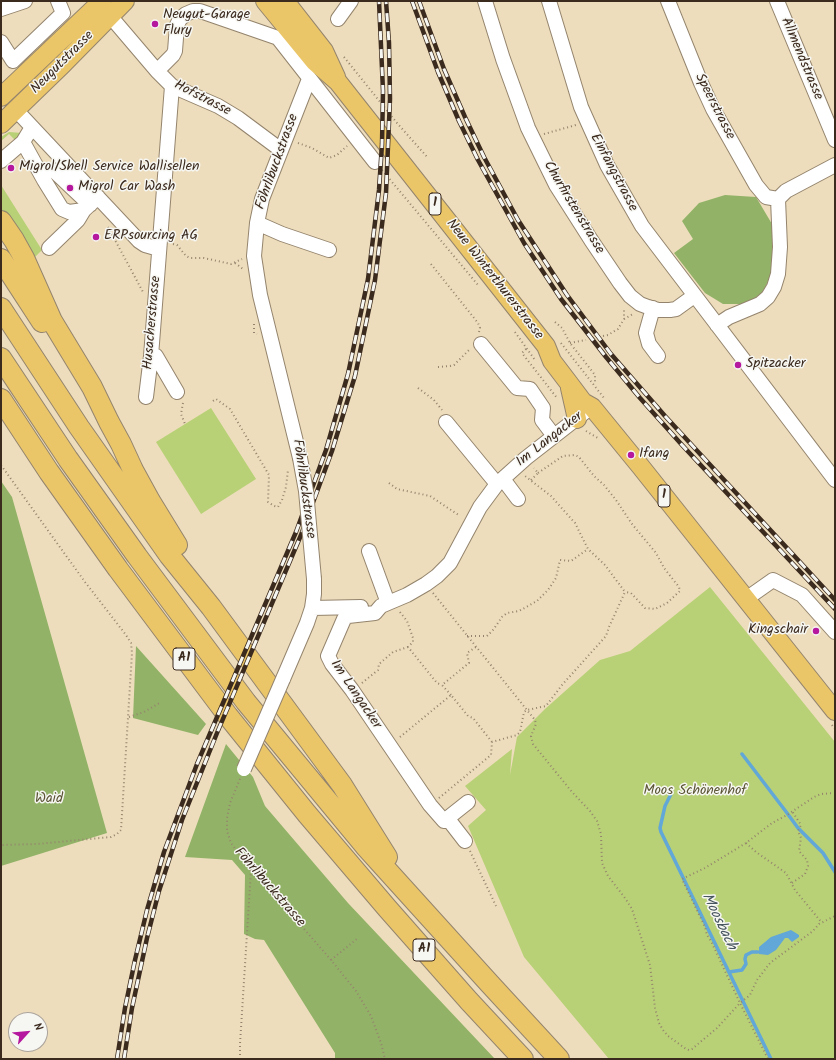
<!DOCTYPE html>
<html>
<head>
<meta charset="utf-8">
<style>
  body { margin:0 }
  #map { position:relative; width:836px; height:1060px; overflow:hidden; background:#edddbc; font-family:Kalam,sans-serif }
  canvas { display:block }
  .frame { position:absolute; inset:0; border:2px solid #3b2a1e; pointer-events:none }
  .north { position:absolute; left:8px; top:1012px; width:40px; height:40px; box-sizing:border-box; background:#f6f6f2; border:1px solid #aba49d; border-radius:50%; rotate:63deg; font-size:11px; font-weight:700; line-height:16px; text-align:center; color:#3b2a1e }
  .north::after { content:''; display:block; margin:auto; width:14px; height:18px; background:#b5179e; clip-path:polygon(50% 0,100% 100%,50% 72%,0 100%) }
</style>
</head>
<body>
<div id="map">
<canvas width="836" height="1060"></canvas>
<div class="frame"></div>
<div class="north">N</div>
</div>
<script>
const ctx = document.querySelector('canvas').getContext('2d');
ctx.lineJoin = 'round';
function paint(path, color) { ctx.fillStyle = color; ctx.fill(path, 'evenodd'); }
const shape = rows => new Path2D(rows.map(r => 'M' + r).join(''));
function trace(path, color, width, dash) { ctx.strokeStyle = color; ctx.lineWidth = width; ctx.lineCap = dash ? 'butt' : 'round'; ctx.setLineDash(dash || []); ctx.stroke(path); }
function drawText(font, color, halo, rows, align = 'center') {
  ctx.font = font + ' Kalam,sans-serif'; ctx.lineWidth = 3; ctx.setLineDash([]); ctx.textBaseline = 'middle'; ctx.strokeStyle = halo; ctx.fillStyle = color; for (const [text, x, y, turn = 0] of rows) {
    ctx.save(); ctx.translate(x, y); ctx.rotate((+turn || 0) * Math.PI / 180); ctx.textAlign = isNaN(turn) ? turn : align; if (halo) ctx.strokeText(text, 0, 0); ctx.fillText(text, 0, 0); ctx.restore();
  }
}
paint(shape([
  [9,132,22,133,15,140,9,134,1,141,1,137],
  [1,185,42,250,30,262,1,213],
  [211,408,256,479,201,514,156,442],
  [710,587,835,742,835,1059,609,1059,524,957,468,826,486,810,465,786,512,749,510,775,517,737,545,709,600,660,630,651]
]), '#b8d176');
paint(shape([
  [725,195,756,197,772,224,773,253,771,276,762,293,747,304,723,304,705,293,674,253,693,239,682,221,699,203],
  [1,481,12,497,107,833,1,866],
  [136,646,206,724,198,735,133,718],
  [226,744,253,777,265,806,348,903,495,1059,335,1059,335,1053,264,940,255,939,244,934,245,875,232,860,185,857]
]), '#92b367');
paint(shape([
  [791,930,799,935,799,937,792,942,788,938,785,938,776,950,768,955,759,954,759,947,771,937]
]), '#61a7d7');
trace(shape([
  [742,754,787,813,798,828,823,853,835,872],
  [671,794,665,806,660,828,661,832,771,1059],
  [729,972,742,970,746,964,745,959,746,955,752,952,758,952]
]), '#61a7d7', 3.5);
const minor = shape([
  [485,1,503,59,528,128,556,185,591,240,620,283,630,296,640,304,648,307,658,310,670,310,676,309,694,296],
  [549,1,581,107,607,165,642,226,835,480],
  [668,1,701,83,713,109,756,185,766,197,778,199],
  [777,1,835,140],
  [1,9,25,1],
  [105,10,157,71,172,86,218,106,238,118,281,150],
  [338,19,351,1],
  [1,42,13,61,63,13,58,1],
  [157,71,173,55,175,51,177,25,180,19,186,14,193,11,200,11,278,38,375,162],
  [16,110,139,241,145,245,159,249],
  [32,127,23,142,44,180,62,209,69,212,84,210,98,197],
  [1,161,23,142],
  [54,171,90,205],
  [257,223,282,234,329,250],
  [49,248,78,220,84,210],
  [653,308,646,333,649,344,658,356],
  [717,325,729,317,760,304,768,297,774,287,778,274,780,247,778,199,786,191,835,165],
  [481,344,517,388,530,389,543,408,542,420,554,436],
  [151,356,156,356,177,392],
  [146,397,151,356,172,86],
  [446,422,497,484],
  [300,458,260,295,254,256,257,223,262,199,309,79],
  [503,479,518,499],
  [369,551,388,603],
  [746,599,773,580,802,595,835,632],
  [312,608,361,607],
  [283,679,307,623,312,608,314,594,314,579],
  [468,802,444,821,430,805,352,690,332,664,328,656,344,619,348,616,375,613,381,606,407,595,426,584,437,576,450,563,480,507,497,484,526,458,585,412],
  [448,819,465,841]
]);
const major = shape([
  [265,1,315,62,338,82,546,346,552,361,568,382,583,402,592,407,641,467,835,711],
  [285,1,324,51,336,77],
  [1,97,102,1],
  [1,124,63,64,125,1],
  [570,388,577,419]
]);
const highway = shape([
  [1,221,14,240,24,258,52,321,92,387,109,422,121,444,133,470,150,501,177,545],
  [1,259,42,322],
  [1,308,79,427,169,555,211,607,342,785,387,857],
  [1,358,68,459,137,556,246,702,365,846,489,983,559,1059],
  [1,399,49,472,118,569,228,716,307,814,387,908,469,1001,523,1059]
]);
trace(minor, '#94846d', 16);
trace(major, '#94846d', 20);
trace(highway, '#94846d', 22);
trace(shape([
  [344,57,397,123,428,158],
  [544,134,576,125],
  [298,143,312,148,329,158,337,155,347,146],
  [382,170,478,285],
  [108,227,143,292],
  [173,244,177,245,186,256,190,258,204,258,231,264,242,259],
  [235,263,243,269],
  [431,264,478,323,480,328,479,332],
  [624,319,633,314],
  [555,322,562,328,570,343,595,375,595,384],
  [254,324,254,333,257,334],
  [515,332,535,360],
  [603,336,608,335,618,329,624,319,624,308],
  [561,343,604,398],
  [570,343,586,340],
  [526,349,522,353,557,398],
  [438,367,450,366,454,365,470,349],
  [418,388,434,400,442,410],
  [213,401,216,399,230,409,269,475,268,502,274,506,278,507,282,500,286,487,288,470],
  [183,403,181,414,185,424],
  [586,431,598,438],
  [1,465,85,582,126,635,131,643,132,653,121,830,117,834,111,837,37,844,1,845],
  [538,473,563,456,575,455,579,457,594,476,604,485,616,500,632,524,656,553,664,568,679,587,680,591,667,603,655,609,645,608,631,593,625,592],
  [531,480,538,473,534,468],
  [389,483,397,489,430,496,460,516],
  [433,593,535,720,536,724,531,736,533,744,572,792,590,811,597,821,601,834,602,863,608,876,625,898,632,909,650,965,655,1008,659,1023,663,1030,668,1036,686,1049,689,1050,692,1049,717,1028,740,1003,768,1059],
  [400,612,407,621,413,638,413,642,408,647,437,683,442,685],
  [467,636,487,636,493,630,502,617,507,613,519,611,537,601,548,590,556,578,560,560,571,561,588,549],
  [362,683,378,670,379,664,393,652,408,647],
  [451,695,442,685,469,663,467,653,476,647],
  [129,717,144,712,161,702],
  [832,725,835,729],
  [400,737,451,695,468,716,473,718,492,742],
  [240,779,230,803,227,818,227,831,231,843,251,870,273,893,331,960,356,991,371,1016,381,1043,385,1059],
  [835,793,821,794,814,797,787,815,772,823,746,843,705,868,682,879,705,927,707,935,711,941,740,1003,750,995,757,980,770,963,813,931,819,924,835,916],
  [439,798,491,755,492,742,517,735,520,732,524,712,527,710,546,706,562,685,606,636,609,627,625,592,605,565,588,549,575,523,551,496,525,476],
  [746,843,756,852,786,873,795,890,822,923],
  [470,851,496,906],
  [792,883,805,874,808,866,807,860,799,851,801,838,798,831,801,825,792,811],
  [331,960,358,938],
  [240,1059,240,1044,251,870]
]), '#94846d', 2, [1, 3]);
trace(minor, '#fff', 14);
trace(major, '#ebc669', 18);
trace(highway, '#ebc669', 20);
const rail = shape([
  [412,1,438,72,459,121,478,160,524,243,561,299,606,357,640,398,682,445,835,609],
  [419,1,444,69,465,117,484,157,518,220,567,295,611,354,665,416,835,600],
  [117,1059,125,1008,135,960,147,910,164,852,197,764,296,532,326,450,348,374,368,279,379,190,382,144,383,91,379,1],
  [124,1059,132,1008,147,938,159,891,182,820,217,733,301,535,332,451,355,376,375,280,386,193,390,99,389,43,386,1]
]);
trace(rail, '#3b2a1e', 4.5);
trace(rail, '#f6f6f2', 3, [9]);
const minorBridge = shape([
  [300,458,306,491,314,579],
  [244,769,283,679]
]);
trace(minorBridge, '#94846d', 16, []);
trace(minorBridge, '#fff', 14);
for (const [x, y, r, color] of [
  [155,24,4,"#b5179e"],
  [11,168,4,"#b5179e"],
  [70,188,4,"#b5179e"],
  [96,237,4,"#b5179e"],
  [738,365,4,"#b5179e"],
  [631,455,4,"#b5179e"],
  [816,631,4,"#b5179e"]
]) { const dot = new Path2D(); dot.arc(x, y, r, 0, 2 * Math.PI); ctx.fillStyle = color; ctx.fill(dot); trace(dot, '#f6f6f2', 1.5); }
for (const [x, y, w] of [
  [435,204,12],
  [664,496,12],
  [184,659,22],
  [424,950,22]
]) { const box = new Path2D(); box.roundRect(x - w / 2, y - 11, w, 22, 3); ctx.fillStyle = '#f6f6f2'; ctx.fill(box); trace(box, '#3b2a1e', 1); }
drawText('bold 13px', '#3b2a1e', null, [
  ["1",435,204],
  ["1",664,496],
  ["A1",184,659],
  ["A1",424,950]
]);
drawText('14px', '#3b2a1e', '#f6f6f2', [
  ["Neugut-Garage",163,16],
  ["Flury",163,32],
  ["Migrol/Shell Service Wallisellen",19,168],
  ["Migrol Car Wash",78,188],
  ["ERPsourcing AG",104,237],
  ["Spitzacker",746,365],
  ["Ifang",639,455],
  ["Kingschair",808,631,"right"]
], 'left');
drawText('14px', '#3b2a1e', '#f6f6f2', [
  ["Allmendstrasse",801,59,67],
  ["Neugutstrasse",63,63,-45],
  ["Hofstrasse",202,99,27],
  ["Speerstrasse",714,107,63],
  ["Föhrlibuckstrasse",278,162,-70],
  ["Einfangstrasse",613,173,62],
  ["Churfirstenstrasse",573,208,59],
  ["Neue Winterthurerstrasse",494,280,52],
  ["Husacherstrasse",153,323,-85],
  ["Im Langacker",550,440,-38],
  ["Föhrlibuckstrasse",303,489,82],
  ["Im Langacker",355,695,56],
  ["Föhrlibuckstrasse",269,888,49]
]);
drawText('14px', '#5a5434', '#f6f6f2', [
  ["Moos Schönenhof",695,792],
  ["Waid",49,800]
]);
drawText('italic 15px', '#48565f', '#f6f6f2', [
  ["Moosbach",718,922,64]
]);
</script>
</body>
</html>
